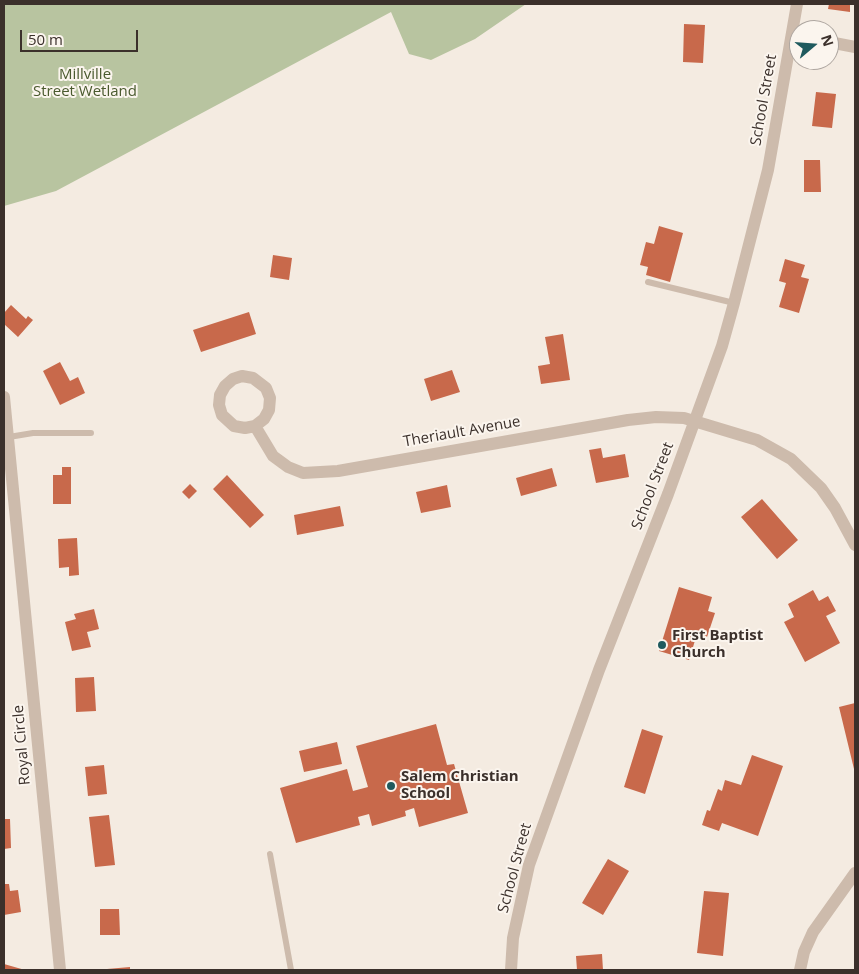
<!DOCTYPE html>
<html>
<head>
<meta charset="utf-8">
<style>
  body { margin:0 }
  #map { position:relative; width:859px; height:974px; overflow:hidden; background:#f4ebe1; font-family:"Open Sans",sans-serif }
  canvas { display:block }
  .frame { position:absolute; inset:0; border:5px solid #3b302b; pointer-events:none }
  .north { position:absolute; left:789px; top:20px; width:50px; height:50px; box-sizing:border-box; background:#fbf5ee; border:1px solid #aea6a0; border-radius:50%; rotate:72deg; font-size:14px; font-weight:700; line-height:20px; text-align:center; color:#3b302b }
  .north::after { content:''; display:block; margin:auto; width:18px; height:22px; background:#1f5a5e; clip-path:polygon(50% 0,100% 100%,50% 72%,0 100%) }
  .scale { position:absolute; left:20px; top:30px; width:118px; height:22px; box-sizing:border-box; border:2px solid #3b302b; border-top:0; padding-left:6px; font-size:15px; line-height:18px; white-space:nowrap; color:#3b302b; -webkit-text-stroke:4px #fbf5ee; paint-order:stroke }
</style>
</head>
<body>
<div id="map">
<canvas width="859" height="974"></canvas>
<div class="frame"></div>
<div class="north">N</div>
<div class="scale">50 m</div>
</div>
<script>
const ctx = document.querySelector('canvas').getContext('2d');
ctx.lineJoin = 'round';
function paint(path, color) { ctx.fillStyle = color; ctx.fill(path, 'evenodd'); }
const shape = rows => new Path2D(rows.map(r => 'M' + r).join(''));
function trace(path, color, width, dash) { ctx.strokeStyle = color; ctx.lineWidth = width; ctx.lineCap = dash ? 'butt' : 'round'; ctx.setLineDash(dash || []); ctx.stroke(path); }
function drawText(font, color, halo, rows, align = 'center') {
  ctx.font = font + ' "Open Sans",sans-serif'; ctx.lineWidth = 4; ctx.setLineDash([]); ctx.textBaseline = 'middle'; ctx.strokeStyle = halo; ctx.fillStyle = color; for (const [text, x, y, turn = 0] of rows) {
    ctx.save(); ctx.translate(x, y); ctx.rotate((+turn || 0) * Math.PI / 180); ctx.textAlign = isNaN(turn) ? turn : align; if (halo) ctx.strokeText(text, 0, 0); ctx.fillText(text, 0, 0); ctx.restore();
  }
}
paint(shape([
  [4,4,526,4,475,39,431,60,409,54,391,12,56,191,4,206]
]), '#b8c4a0');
paint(shape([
  [829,4,850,4,850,12,828,9],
  [684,24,705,25,703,63,683,62],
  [816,92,836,94,832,128,812,126],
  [804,160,820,160,821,192,804,192],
  [659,226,683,233,670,282,646,275,648,267,640,265,646,242,654,244],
  [273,255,292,258,289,280,270,277],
  [785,259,805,265,801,277,809,279,799,313,779,307,786,283,779,281],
  [11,305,26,319,28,316,33,320,18,337,4,324,4,313],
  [249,312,256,334,201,352,193,330],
  [563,334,570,380,541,384,538,366,550,364,545,337],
  [60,362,70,381,78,377,85,393,60,405,43,371],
  [452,370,460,392,431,401,424,379],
  [601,448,603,458,625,454,629,477,596,483,589,450],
  [62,467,71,467,71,504,53,504,53,475,62,475],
  [552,468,557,486,521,496,516,478],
  [227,475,264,515,250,528,213,489],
  [190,484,197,491,189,499,182,492],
  [447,485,451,507,421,513,416,492],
  [762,499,798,540,777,559,741,517],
  [340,506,344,526,297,535,294,515],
  [77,538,79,575,69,576,69,567,59,568,58,539],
  [679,587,712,597,708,611,715,613,707,637,697,634,689,660,659,651],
  [813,590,819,601,828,596,836,611,826,616,840,643,805,662,784,622,794,617,788,604],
  [94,609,99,629,87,632,91,647,72,651,65,622,76,619,74,614],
  [94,677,96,711,76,712,75,678],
  [855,703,855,769,854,769,839,707],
  [436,724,447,765,454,764,468,813,419,827,414,808,405,811,406,816,372,826,369,814,358,817,360,825,296,843,280,788,347,769,353,791,368,787,356,746],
  [642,729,663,736,645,794,624,787],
  [337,742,342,764,304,772,299,751],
  [752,755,783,766,758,836,722,823,719,831,702,825,707,810,710,811,718,789,722,791,725,780,741,785],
  [104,765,107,794,88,796,85,767],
  [109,815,115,865,95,867,89,817],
  [4,819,10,819,11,848,4,849],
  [608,859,629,871,603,915,582,903],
  [4,884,9,884,10,891,18,890,21,912,4,915],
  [704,891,729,893,723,956,697,953],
  [100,909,119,909,120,935,100,935],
  [602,954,603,970,577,970,576,956],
  [4,964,25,970,4,970],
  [130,967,130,970,107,970,107,969]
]), '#c8694b');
trace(shape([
  [648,282,734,303],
  [9,437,33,433,91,433],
  [270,854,291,970]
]), '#cdbbac', 6);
trace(shape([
  [829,42,855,47],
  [4,397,60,970],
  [255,426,245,428,234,426,222,415,219,405,220,395,225,386,233,379,242,376,253,378,266,388,270,398,269,410,264,419,255,426,273,456,288,467,303,473,338,471,628,420,656,417,684,418,757,440,791,459,821,488,835,508,855,545],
  [800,970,804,952,813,932,855,873]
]), '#cdbbac', 12);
trace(shape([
  [511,970,513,938,529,865,599,670,668,494,722,346,734,303,768,170,797,4]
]), '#cdbbac', 12);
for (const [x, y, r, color] of [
  [662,645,5,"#1f5a5e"],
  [391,786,5,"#1f5a5e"]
]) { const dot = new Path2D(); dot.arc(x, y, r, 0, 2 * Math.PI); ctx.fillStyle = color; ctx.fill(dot); trace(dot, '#fbf5ee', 2); }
drawText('15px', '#4a5a2e', '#fbf5ee', [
  ["Millville",85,75],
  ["Street Wetland",85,92]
]);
drawText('15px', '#3b302b', '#fbf5ee', [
  ["School Street",764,100,-80],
  ["Theriault Avenue",462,432,-10],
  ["School Street",653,486,-69],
  ["Royal Circle",22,745,-95],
  ["School Street",515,868,-75]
]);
drawText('bold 15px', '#3b302b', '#fbf5ee', [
  ["First Baptist",672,636],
  ["Church",672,653],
  ["Salem Christian",401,777],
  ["School",401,794]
], 'left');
</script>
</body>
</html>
